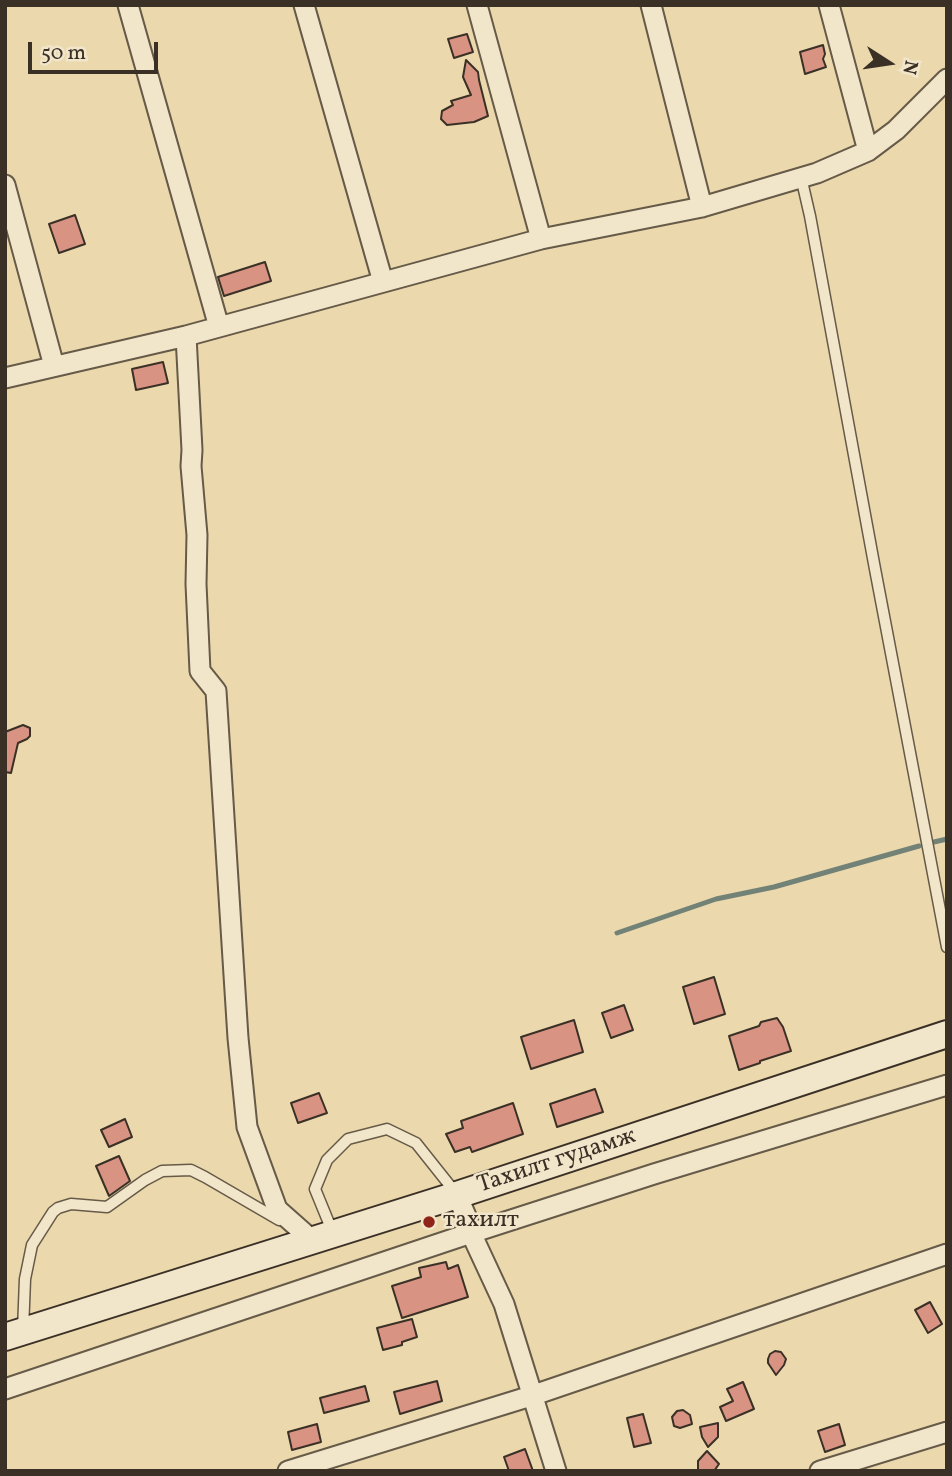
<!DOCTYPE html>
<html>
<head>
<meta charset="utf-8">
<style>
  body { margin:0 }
  #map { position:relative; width:952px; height:1476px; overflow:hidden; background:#ebd8ad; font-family:Vollkorn,serif }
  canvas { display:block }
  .frame { position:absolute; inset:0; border:7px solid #3a3026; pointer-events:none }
  .north { position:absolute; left:854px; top:28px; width:70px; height:70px; -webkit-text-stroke:5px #f2e6ca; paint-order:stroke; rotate:102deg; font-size:19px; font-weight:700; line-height:28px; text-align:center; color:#3a3026 }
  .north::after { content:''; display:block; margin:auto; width:24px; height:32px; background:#3a3026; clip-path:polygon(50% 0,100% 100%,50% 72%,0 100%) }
  .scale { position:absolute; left:28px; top:42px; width:130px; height:32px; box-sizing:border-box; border:4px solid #3a3026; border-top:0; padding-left:9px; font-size:21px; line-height:24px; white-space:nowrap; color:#3a3026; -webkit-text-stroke:5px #f2e6ca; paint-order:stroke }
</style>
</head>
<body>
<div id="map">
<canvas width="952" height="1476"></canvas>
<div class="frame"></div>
<div class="north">N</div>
<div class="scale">50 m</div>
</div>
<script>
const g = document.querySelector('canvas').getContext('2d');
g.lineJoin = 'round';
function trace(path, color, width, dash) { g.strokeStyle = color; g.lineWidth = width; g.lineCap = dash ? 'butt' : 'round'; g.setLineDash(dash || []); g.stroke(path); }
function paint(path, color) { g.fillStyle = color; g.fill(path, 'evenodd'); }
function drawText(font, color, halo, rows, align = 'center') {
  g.font = font + ' Vollkorn,serif'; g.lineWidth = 5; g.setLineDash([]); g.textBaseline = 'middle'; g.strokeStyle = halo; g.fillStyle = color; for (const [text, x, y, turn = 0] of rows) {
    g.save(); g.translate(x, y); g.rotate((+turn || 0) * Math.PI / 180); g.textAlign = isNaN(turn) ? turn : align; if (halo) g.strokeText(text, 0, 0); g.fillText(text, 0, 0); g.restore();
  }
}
const stream = new Path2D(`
  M934,842L947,839
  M617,933L716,899L774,887L919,846`);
const building = new Path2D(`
  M467,34L473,52L454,58L448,39Z
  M823,45L825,54L823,59L826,67L805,74L800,52Z
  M466,60L478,72L479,80L488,116L474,122L447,125L441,119L442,111L453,105L451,101L471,95L463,77Z
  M75,215L85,244L59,253L49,224Z
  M265,262L271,281L224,296L218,277Z
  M163,362L168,383L136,390L132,369Z
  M23,725L30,728V736L27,739L18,743L11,773L5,772V732Z
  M714,977L725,1014L694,1024L683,987Z
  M624,1005L633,1030L611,1038L602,1013Z
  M777,1018L783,1027L791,1051L760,1061V1063L739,1070L729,1036L759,1026L761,1022Z
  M574,1020L583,1052L531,1069L521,1037Z
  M595,1089L603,1112L557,1127L550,1104Z
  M319,1093L327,1113L298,1123L291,1103Z
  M513,1103L523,1134L472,1152L470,1147L455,1152L446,1134L463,1128L461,1121Z
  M125,1119L132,1137L109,1147L101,1130Z
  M119,1156L130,1181L109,1196L96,1166Z
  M446,1262L448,1269L458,1265L468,1297L402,1318L392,1286L421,1277L419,1268Z
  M930,1302L942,1324L928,1333L915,1310Z
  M412,1319L417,1337L402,1342V1345L383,1350L377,1328Z
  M775,1351L781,1352L786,1359L784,1365L776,1375L768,1363V1359L770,1354Z
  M437,1381L442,1401L400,1414L394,1392Z
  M743,1382L754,1409L726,1421L720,1407L733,1401L727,1389Z
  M365,1386L369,1401L324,1413L320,1398Z
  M683,1410L690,1415L692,1424L680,1428L674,1426L672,1417L677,1411Z
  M643,1414L651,1443L634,1447L627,1418Z
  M718,1423V1437L708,1447L702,1437L700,1427Z
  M317,1424L321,1442L292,1450L288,1432Z
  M839,1424L845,1445L825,1452L818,1431Z
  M525,1449L533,1471H509L504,1457Z
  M707,1451L719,1464L714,1471H698V1461Z`);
const lane = new Path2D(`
  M801,177L810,216L875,569L947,947
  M333,1233L315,1189L327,1160L348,1139L387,1129L416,1143L455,1192
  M23,1330L25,1279L32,1245L53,1212L58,1208L71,1204L107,1207L145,1180L162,1171L191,1170L205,1177L279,1220`);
const street = new Path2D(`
  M128,5L219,327
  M304,5L383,282
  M477,5L541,239
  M651,5L702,207
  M829,5L868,151
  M5,185L54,366
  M186,336L192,450L191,466L197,535L196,584L200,671L216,691L238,1038L247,1127L277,1209L312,1240
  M5,378L186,336L541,239L702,207L817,173L868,151L896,130L947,79
  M457,1195L466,1216L471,1233L504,1304L556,1471
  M5,1389L471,1233L654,1174L947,1085
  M288,1471L531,1396L947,1254
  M820,1471L947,1432`);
const secondary = new Path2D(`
  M5,1337L457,1195L947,1034`);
const markers = [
  [429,1222,7,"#8f2418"]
];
const streetNames = [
  ["Тахилт гудамж",557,1162,-18]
];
const poiNames = [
  ["тахилт",443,1222]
];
trace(stream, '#728277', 5);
paint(building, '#d89382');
trace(building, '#3a3026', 2);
trace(lane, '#665a48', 13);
trace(street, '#665a48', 23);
trace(secondary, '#3a3026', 30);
trace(lane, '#f2e6ca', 10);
trace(street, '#f2e6ca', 19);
trace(secondary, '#f2e6ca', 26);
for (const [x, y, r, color] of markers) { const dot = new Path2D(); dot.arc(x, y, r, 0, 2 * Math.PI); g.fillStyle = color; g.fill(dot); trace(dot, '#f2e6ca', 2.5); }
drawText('24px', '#3a3026', '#f2e6ca', streetNames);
drawText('24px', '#3a3026', '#f2e6ca', poiNames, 'left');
</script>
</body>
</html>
